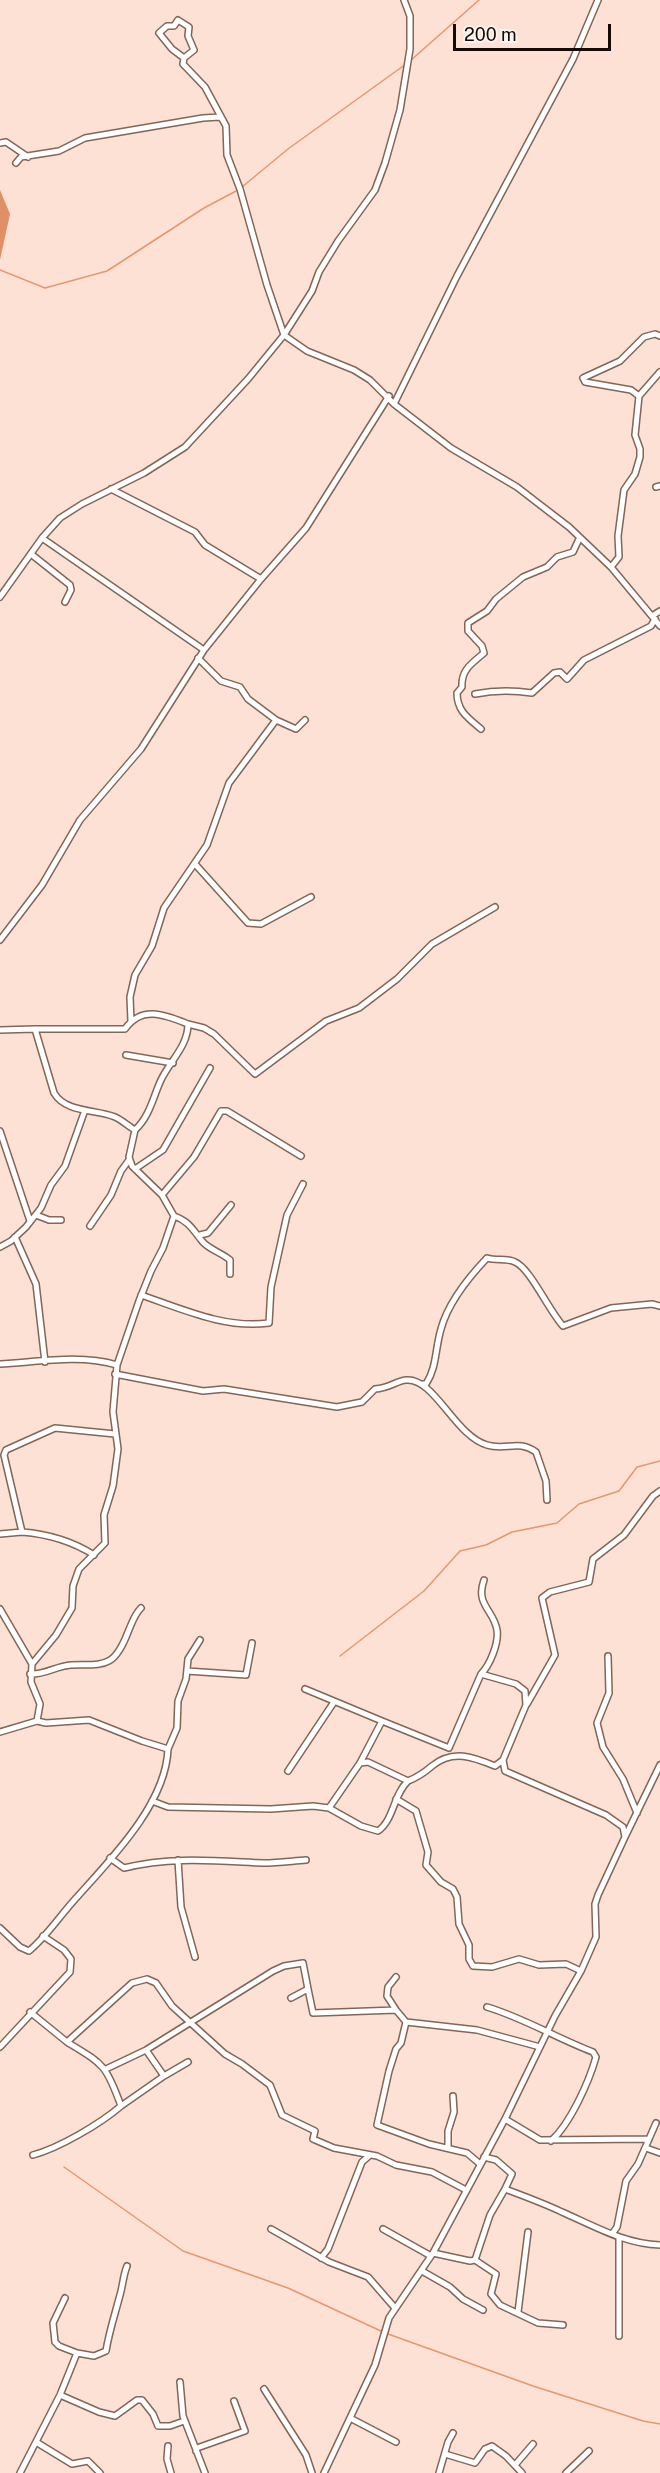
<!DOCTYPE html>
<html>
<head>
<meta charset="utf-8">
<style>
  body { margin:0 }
  #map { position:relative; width:660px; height:2473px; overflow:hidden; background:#fce1d4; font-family:"Public Sans",sans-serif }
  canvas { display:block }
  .scale { position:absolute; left:453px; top:24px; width:158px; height:27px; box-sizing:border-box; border:3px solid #150a05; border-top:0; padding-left:8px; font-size:18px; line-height:21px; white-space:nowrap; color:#150a05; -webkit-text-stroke:4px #faf3f0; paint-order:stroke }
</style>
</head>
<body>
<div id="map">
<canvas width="660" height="2473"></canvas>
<div class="scale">200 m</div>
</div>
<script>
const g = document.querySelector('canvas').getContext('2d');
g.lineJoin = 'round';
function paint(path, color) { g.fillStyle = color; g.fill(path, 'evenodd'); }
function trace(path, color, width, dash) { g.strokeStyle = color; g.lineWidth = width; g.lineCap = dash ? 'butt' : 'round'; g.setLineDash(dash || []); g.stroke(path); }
const forest = new Path2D(`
  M0,190L10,214L0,260Z`);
const stream = new Path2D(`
  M410,61L479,0
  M242,187L288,149L406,64
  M0,270L45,288L107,271L204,208L238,190
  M340,1656L424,1591L460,1551L486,1545L512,1532L557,1523L579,1504L619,1491L637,1467L660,1461
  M64,2167L183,2251L288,2288L383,2332
  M388,2334L533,2386L643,2421L660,2424`);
const minor = new Path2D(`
  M184,58L172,49L159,33L167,26H174L178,20L189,27L188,36L194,50L184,58L183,64L205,87L226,126L227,155L240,189L267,285L284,335L307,351L354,370L370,380L394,404L451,448L517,487L539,504L569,527L611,567L660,626
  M0,143L6,142L28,157
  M16,163L21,157L59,151L85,138L203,118L220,117L223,120
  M639,396L631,390L585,382L583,378L620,361L644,337L655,334L660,336
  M394,404L457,276L573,59L598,0
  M656,487L660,486
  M111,489L195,532L205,545L261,579
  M42,538L204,650
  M31,554L70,585L71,590L65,602
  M611,567L619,557L618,536L624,490L635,474L640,457V449L635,435L639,396L660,372
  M0,597L42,538L60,518L82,504L144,473L185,447L248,379L284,335L312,291L319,272L338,241L375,190L385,163L400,110L410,49V16L404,0
  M652,616L660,611
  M198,658L221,681L240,687L248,699L276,720L296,729L305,720
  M475,694C495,690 512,690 532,693L554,673L560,672L567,679L584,660L651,626L655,619
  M481,729C468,718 457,711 457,693L462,687C461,670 471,664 484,653L482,646L468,631V623L487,611L496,599L523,577L547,567L557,557L573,552L579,539
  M195,864L248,923L261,924L311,897
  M0,940L42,885L80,820L141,749L204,650L261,579L306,528L389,396
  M131,1021L130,997L135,975L152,946L164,908L207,845L229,783L276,720
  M188,1024L204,1028L214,1034L255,1074L326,1021L359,1008L397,979L432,944L495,907
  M35,1029H125C142,1005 165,1015 188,1024C188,1046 170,1061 161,1080C153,1097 150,1116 135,1130
  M0,1030L35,1029L54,1093C66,1113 95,1109 115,1117C122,1120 128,1126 135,1130L129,1157L132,1166L162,1195L174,1216L163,1248L151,1271L139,1301L117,1365L113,1412L118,1449L113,1486L104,1515L105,1543L79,1569L73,1586L72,1608L56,1635L32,1664L31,1682L40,1704L37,1721L0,1732
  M126,1055L173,1063
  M0,1131L30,1221
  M135,1169L163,1150L210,1068
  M162,1195L194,1157L221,1111H227L301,1156
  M36,1215L49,1220H61
  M174,1216C189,1221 193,1230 202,1241C208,1249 222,1253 230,1260V1274
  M90,1226L111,1195L121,1171L129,1160
  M200,1235L208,1233L231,1205
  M15,1237L36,1284L45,1362
  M0,1247L11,1241L26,1227L41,1208L51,1185L65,1166L85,1110
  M141,1295C182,1309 225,1329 269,1323L271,1287L287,1215L303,1184
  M0,1364C38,1362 80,1354 117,1365
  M115,1374L203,1391L224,1389L337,1407L362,1402L375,1389C390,1388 396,1381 406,1380C434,1377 455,1436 487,1445C506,1451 518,1439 536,1452L546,1481L547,1500
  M423,1384H426C437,1367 435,1349 441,1329C448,1303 468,1278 487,1258C496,1261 507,1258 515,1262C530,1268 549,1311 563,1326L611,1308L652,1304L660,1306
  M22,1532C47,1534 72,1541 94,1555
  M0,1534L22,1532L4,1455L6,1450L55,1428L115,1434
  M0,1609L32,1664
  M608,1656L609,1693L597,1723L603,1747L623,1779L637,1813
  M187,1671L246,1675L252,1643
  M30,1674C45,1675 56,1666 71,1665C104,1664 114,1669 128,1632C132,1623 134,1615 141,1608
  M481,1674C490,1665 499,1643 497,1630C494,1610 475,1605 484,1580
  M305,1689L382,1721
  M527,1704L555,1655L542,1598L550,1592L589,1582L593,1559L624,1535L653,1496L660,1491
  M37,1721L46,1723L89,1720L142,1741L168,1749L177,1728L178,1701L186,1679L188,1659L200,1640
  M288,1771L334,1702
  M396,1799L416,1811L428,1852L426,1865L441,1882L453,1889L457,1897L459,1924L469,1945V1959L473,1966L492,1967L519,1959L539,1965L566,1964L581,1971
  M152,1801L168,1807L271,1809L313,1806L329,1808L360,1763L382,1721L449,1748L481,1674L516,1684L525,1691L526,1705L503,1760
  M329,1808L361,1826L378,1831C394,1820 393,1795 408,1781
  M625,1837L660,1765
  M110,1858L124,1868C171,1856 217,1861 264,1863C278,1863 292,1861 306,1860
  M178,1860L181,1907L195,1957
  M0,1928L20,1947L29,1951C48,1935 61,1914 78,1896C113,1857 166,1803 168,1749
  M396,1977L388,1987L387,1996L396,2010
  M291,1998L308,1989L313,2013L396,2010L406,2022L477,2030L540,2047
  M487,2007C524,2018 556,2038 593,2052L596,2057C589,2082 570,2124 551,2141
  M30,2012L67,2042L132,1983L147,1979L156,1983L172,2006L225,2054L242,2064L270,2085L282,2115L315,2131L313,2139L334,2148L377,2156L396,2165L432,2172L466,2190
  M406,2022L401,2043L396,2049L389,2071L377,2125L429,2144L467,2153L480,2164
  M67,2042C103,2064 106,2064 121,2106L164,2076L188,2062
  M0,2047L70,1972L71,1959L64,1950L43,1936
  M146,2050L164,2076
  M106,2069L146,2050L273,1971L284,1966L303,1963L308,1989
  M505,2119L540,2140L649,2139
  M448,2147V2131L454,2112L453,2096
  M646,2148L660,2153
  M33,2155C59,2148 100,2124 121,2106
  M484,2157L496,2160L512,2174L505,2189C524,2196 543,2203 562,2212C594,2226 625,2244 660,2245
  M271,2229L329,2262L368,2277L395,2308
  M383,2229L431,2256
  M612,2234L617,2227L626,2181L638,2164L656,2123
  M619,2237V2336
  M433,2253L470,2261L475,2260L490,2215L505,2189
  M321,2258L328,2249L362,2162L370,2155
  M475,2260L496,2274L491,2294L500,2305L538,2323L563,2325
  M422,2271L450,2287L463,2299L483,2310
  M518,2312L528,2232
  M77,2353L94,2356L106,2351C109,2332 115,2314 120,2295C123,2285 123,2276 127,2266
  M180,2382L183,2416L205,2473
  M264,2389L306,2455L312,2473
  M60,2395L99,2412L115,2416L137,2400H142L153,2414L158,2426H170L184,2421
  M350,2418L396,2442
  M36,2442L72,2464L88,2461L100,2473
  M168,2446L167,2459L171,2473
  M196,2451L197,2448L245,2431L234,2401
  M445,2454L475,2463L485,2449L492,2446L506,2456L522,2473
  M515,2465L533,2444
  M20,2473L60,2395L77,2353L59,2346L55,2342L53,2323L65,2298
  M324,2473L375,2365L389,2318L433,2253L505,2119L555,2016L581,1971L596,1937L595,1904L598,1895L625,1837L623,1827L606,1815L505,1771L503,1760L495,1766C473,1757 453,1749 432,1766C424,1773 418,1777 408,1781L368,1762L360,1763
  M439,2473L448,2442L453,2433
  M566,2473L589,2451`);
paint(forest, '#df9067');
trace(stream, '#e7976e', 1.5);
trace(minor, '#826657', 8);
trace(minor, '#fff', 5);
</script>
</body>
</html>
